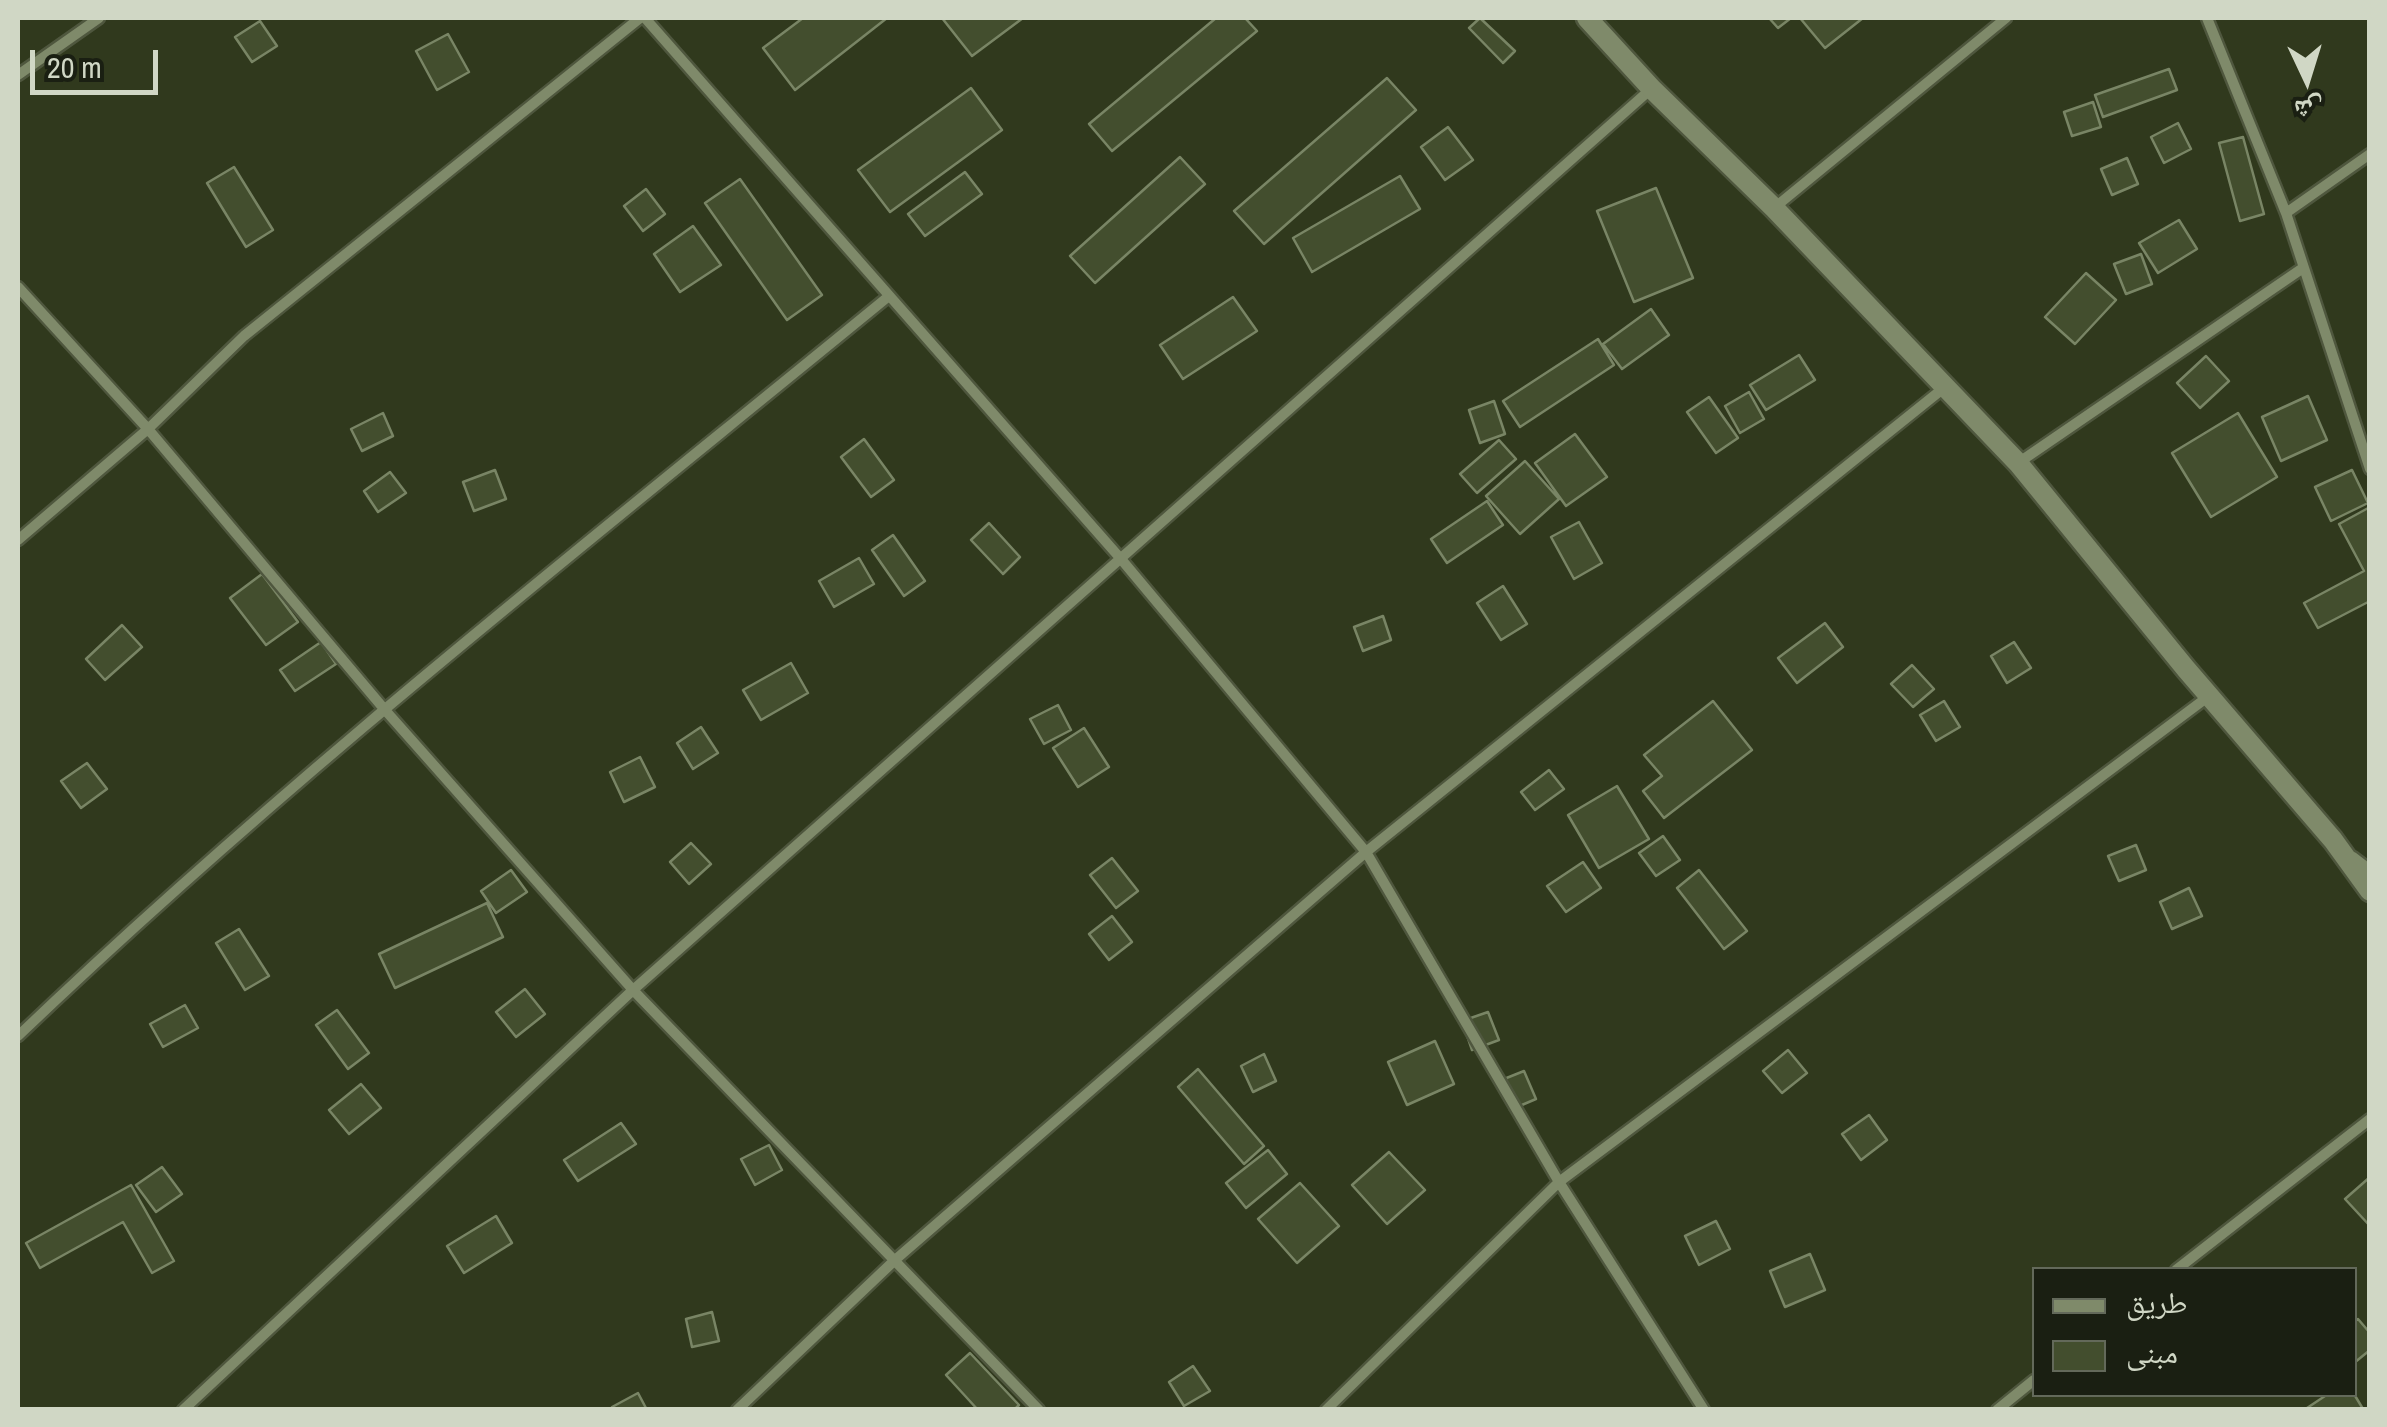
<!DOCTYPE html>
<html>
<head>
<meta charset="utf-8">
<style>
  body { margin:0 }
  #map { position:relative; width:2387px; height:1427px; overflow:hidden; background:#30391d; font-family:"Archivo Narrow","Noto Naskh Arabic",sans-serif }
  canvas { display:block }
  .frame { position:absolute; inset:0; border:20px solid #d0d7c5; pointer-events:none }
  .legend { position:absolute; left:2032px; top:1267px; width:325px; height:130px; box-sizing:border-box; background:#1a1f12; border:2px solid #63695a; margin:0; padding:12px 18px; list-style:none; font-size:30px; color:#d0d7c5 }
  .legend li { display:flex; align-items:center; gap:20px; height:50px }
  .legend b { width:50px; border:2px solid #63695a }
  .north { position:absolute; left:2257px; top:30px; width:100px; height:100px; -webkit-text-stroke:8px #1a1f12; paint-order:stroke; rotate:176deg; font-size:28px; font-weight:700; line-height:40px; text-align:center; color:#d0d7c5 }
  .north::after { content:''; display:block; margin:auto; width:35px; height:45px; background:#d0d7c5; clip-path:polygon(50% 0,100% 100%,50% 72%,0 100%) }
  .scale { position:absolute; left:30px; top:50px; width:128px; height:45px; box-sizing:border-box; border:5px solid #d0d7c5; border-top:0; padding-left:12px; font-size:30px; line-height:35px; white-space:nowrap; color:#d0d7c5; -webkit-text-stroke:8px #1a1f12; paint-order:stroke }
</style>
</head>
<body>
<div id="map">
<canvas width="2387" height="1427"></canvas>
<div class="frame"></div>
<ul class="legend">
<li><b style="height:12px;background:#7f8a6a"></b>طريق</li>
<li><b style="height:28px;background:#434e2e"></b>مبنى</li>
</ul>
<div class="north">ش</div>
<div class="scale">20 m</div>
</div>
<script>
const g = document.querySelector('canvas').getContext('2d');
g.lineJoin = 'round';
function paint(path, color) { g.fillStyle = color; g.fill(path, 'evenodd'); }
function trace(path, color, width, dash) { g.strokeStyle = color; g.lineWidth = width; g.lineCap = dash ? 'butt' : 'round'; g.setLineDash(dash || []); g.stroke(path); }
const building = new Path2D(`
  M803,18H887L795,90L763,48Z
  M942,18H1023L972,56Z
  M1216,18H1245L1257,31L1112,151L1089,124Z
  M1480,18L1515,51L1503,63L1469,28Z
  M1769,18H1791L1778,28Z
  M1800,18H1863L1825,48Z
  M260,21L277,46L252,62L235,37Z
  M448,34L469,72L437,90L416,51Z
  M2169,69L2177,90L2103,117L2095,95Z
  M1387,78L1416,110L1264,244L1234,211Z
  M971,88L1002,130L890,212L858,170Z
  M2093,102L2101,127L2072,136L2064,112Z
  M2178,123L2191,149L2164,163L2151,137Z
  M1448,127L1473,160L1445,180L1421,147Z
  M2243,137L2264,214L2240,221L2219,143Z
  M1180,157L1205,184L1095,283L1070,256Z
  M2127,158L2138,184L2112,195L2101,169Z
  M234,167L273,230L246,247L207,183Z
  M965,172L982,194L925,236L908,214Z
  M1400,176L1420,209L1312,272L1293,238Z
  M740,179L822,295L787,320L705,203Z
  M1656,188L1693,278L1634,302L1597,211Z
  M646,189L665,214L643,231L624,206Z
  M2179,220L2197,249L2158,273L2139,243Z
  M693,226L721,265L680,292L654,254Z
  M2141,254L2152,284L2126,294L2114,264Z
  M2086,273L2116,300L2075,344L2045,317Z
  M1233,297L1257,331L1183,379L1160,345Z
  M1651,309L1669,335L1622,369L1603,344Z
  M1598,339L1614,365L1520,427L1503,401Z
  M1799,355L1815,380L1766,410L1750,385Z
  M2206,356L2229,381L2200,408L2177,383Z
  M1749,392L1764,419L1740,433L1725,406Z
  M2308,396L2327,440L2281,461L2262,417Z
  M1709,397L1738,438L1716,453L1687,412Z
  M1494,401L1505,434L1480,443L1469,410Z
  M383,413L393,436L362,451L351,429Z
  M2238,413L2277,477L2211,517L2172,453Z
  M1575,434L1607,477L1566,506L1535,463Z
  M864,439L894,480L871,497L841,457Z
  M1499,440L1516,459L1477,493L1460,474Z
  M1525,461L1559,499L1520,534L1486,496Z
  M495,470L506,499L474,511L463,482Z
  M2352,470L2368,503L2331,521L2315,487Z
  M390,472L406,493L378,512L364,491Z
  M1487,501L1503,525L1447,563L1431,539Z
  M2370,507V601L2318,628L2304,603L2364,571L2339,524Z
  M1579,522L1602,563L1574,579L1551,537Z
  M989,523L1020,557L1003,574L971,540Z
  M893,535L925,581L904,596L872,550Z
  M859,558L874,584L834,607L819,581Z
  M262,574L298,622L266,645L230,598Z
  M1503,586L1527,624L1501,640L1477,603Z
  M1383,616L1391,640L1363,651L1354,627Z
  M1825,623L1843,647L1797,683L1778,658Z
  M122,625L142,647L105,680L86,659Z
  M321,642L336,664L295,691L280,670Z
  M2014,642L2031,668L2007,683L1991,656Z
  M791,663L808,693L761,720L743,690Z
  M1912,665L1934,689L1913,707L1891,684Z
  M1713,701L1752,750L1664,818L1643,791L1662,776L1644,755Z
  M1944,701L1960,727L1936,741L1920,715Z
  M1058,705L1071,730L1044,744L1030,719Z
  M701,727L718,753L693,769L677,743Z
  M1084,728L1109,767L1078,787L1053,748Z
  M640,757L655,787L624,802L610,772Z
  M87,763L107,789L81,808L61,781Z
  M1549,770L1564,789L1535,810L1521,792Z
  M1617,786L1649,839L1599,868L1568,815Z
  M1663,836L1680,860L1656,876L1639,853Z
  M691,843L711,864L689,884L670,862Z
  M2136,845L2146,870L2119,881L2108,856Z
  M1112,858L1138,891L1116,908L1090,875Z
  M1583,862L1601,888L1566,912L1547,886Z
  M511,870L527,892L496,913L481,891Z
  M1699,870L1747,931L1724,949L1677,888Z
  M2189,888L2202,916L2172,929L2160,902Z
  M487,903L503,937L395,988L379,954Z
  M1112,916L1132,942L1109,960L1089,934Z
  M239,929L269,976L245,990L216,943Z
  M525,989L545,1014L516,1037L496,1012Z
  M185,1005L198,1028L163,1047L150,1024Z
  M337,1010L369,1053L348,1069L316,1025Z
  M1488,1012L1499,1040L1472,1050L1462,1021Z
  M1435,1041L1454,1084L1407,1105L1388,1062Z
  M1788,1050L1807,1073L1782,1093L1763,1071Z
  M1264,1054L1276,1081L1253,1092L1241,1066Z
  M1198,1069L1264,1146L1244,1164L1178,1087Z
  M1524,1071L1536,1099L1510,1110L1499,1081Z
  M361,1084L381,1108L349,1134L329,1110Z
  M1869,1115L1887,1140L1861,1160L1842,1134Z
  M621,1123L636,1144L578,1181L564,1160Z
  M769,1145L782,1170L755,1185L741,1159Z
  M1268,1150L1287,1174L1246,1208L1226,1183Z
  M1389,1152L1425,1190L1387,1224L1352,1185Z
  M162,1167L182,1194L156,1212L136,1185Z
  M2370,1177V1226L2345,1199Z
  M1300,1183L1339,1226L1297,1263L1258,1219Z
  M131,1185L174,1261L152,1273L123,1222L40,1268L26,1243Z
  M496,1216L512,1243L464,1273L447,1246Z
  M1716,1221L1730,1249L1699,1265L1685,1236Z
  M1810,1254L1825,1290L1785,1307L1770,1271Z
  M712,1312L719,1341L692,1347L686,1319Z
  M2358,1319L2370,1333V1350L2354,1363V1322Z
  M970,1353L1019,1405L1014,1410H978L946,1375Z
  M1193,1366L1210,1391L1184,1406L1169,1382Z
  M638,1393L647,1410H613L612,1407Z
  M2328,1394H2354L2363,1409L2304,1410Z`);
const street = new Path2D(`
  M645,18L1121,559L1366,852L1559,1182L1704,1410
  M2207,18L2286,213L2370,469
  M18,75L99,18
  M1774,208L2006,18
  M2286,213L2370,154
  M18,287L148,429L385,710L633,990L1039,1410
  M2018,463L2303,268
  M18,540L148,429L244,336L640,18
  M2353,857L2370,870
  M18,1036C293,773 595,537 889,296
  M2176,1270L2370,1119
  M183,1410L633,990L1651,89
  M737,1410L895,1260L1366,852L1945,387
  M1326,1410L1559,1182L2209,696
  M1997,1410L2034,1380`);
const secondary = new Path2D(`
  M1587,18L1652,89L1774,208L2018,463L2186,669L2333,840L2370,891`);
paint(building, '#434e2e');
trace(building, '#798565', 2.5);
trace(street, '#4f573e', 15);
trace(secondary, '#4f573e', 25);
trace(street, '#7f8a6a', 10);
trace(secondary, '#7f8a6a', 20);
</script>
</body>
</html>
